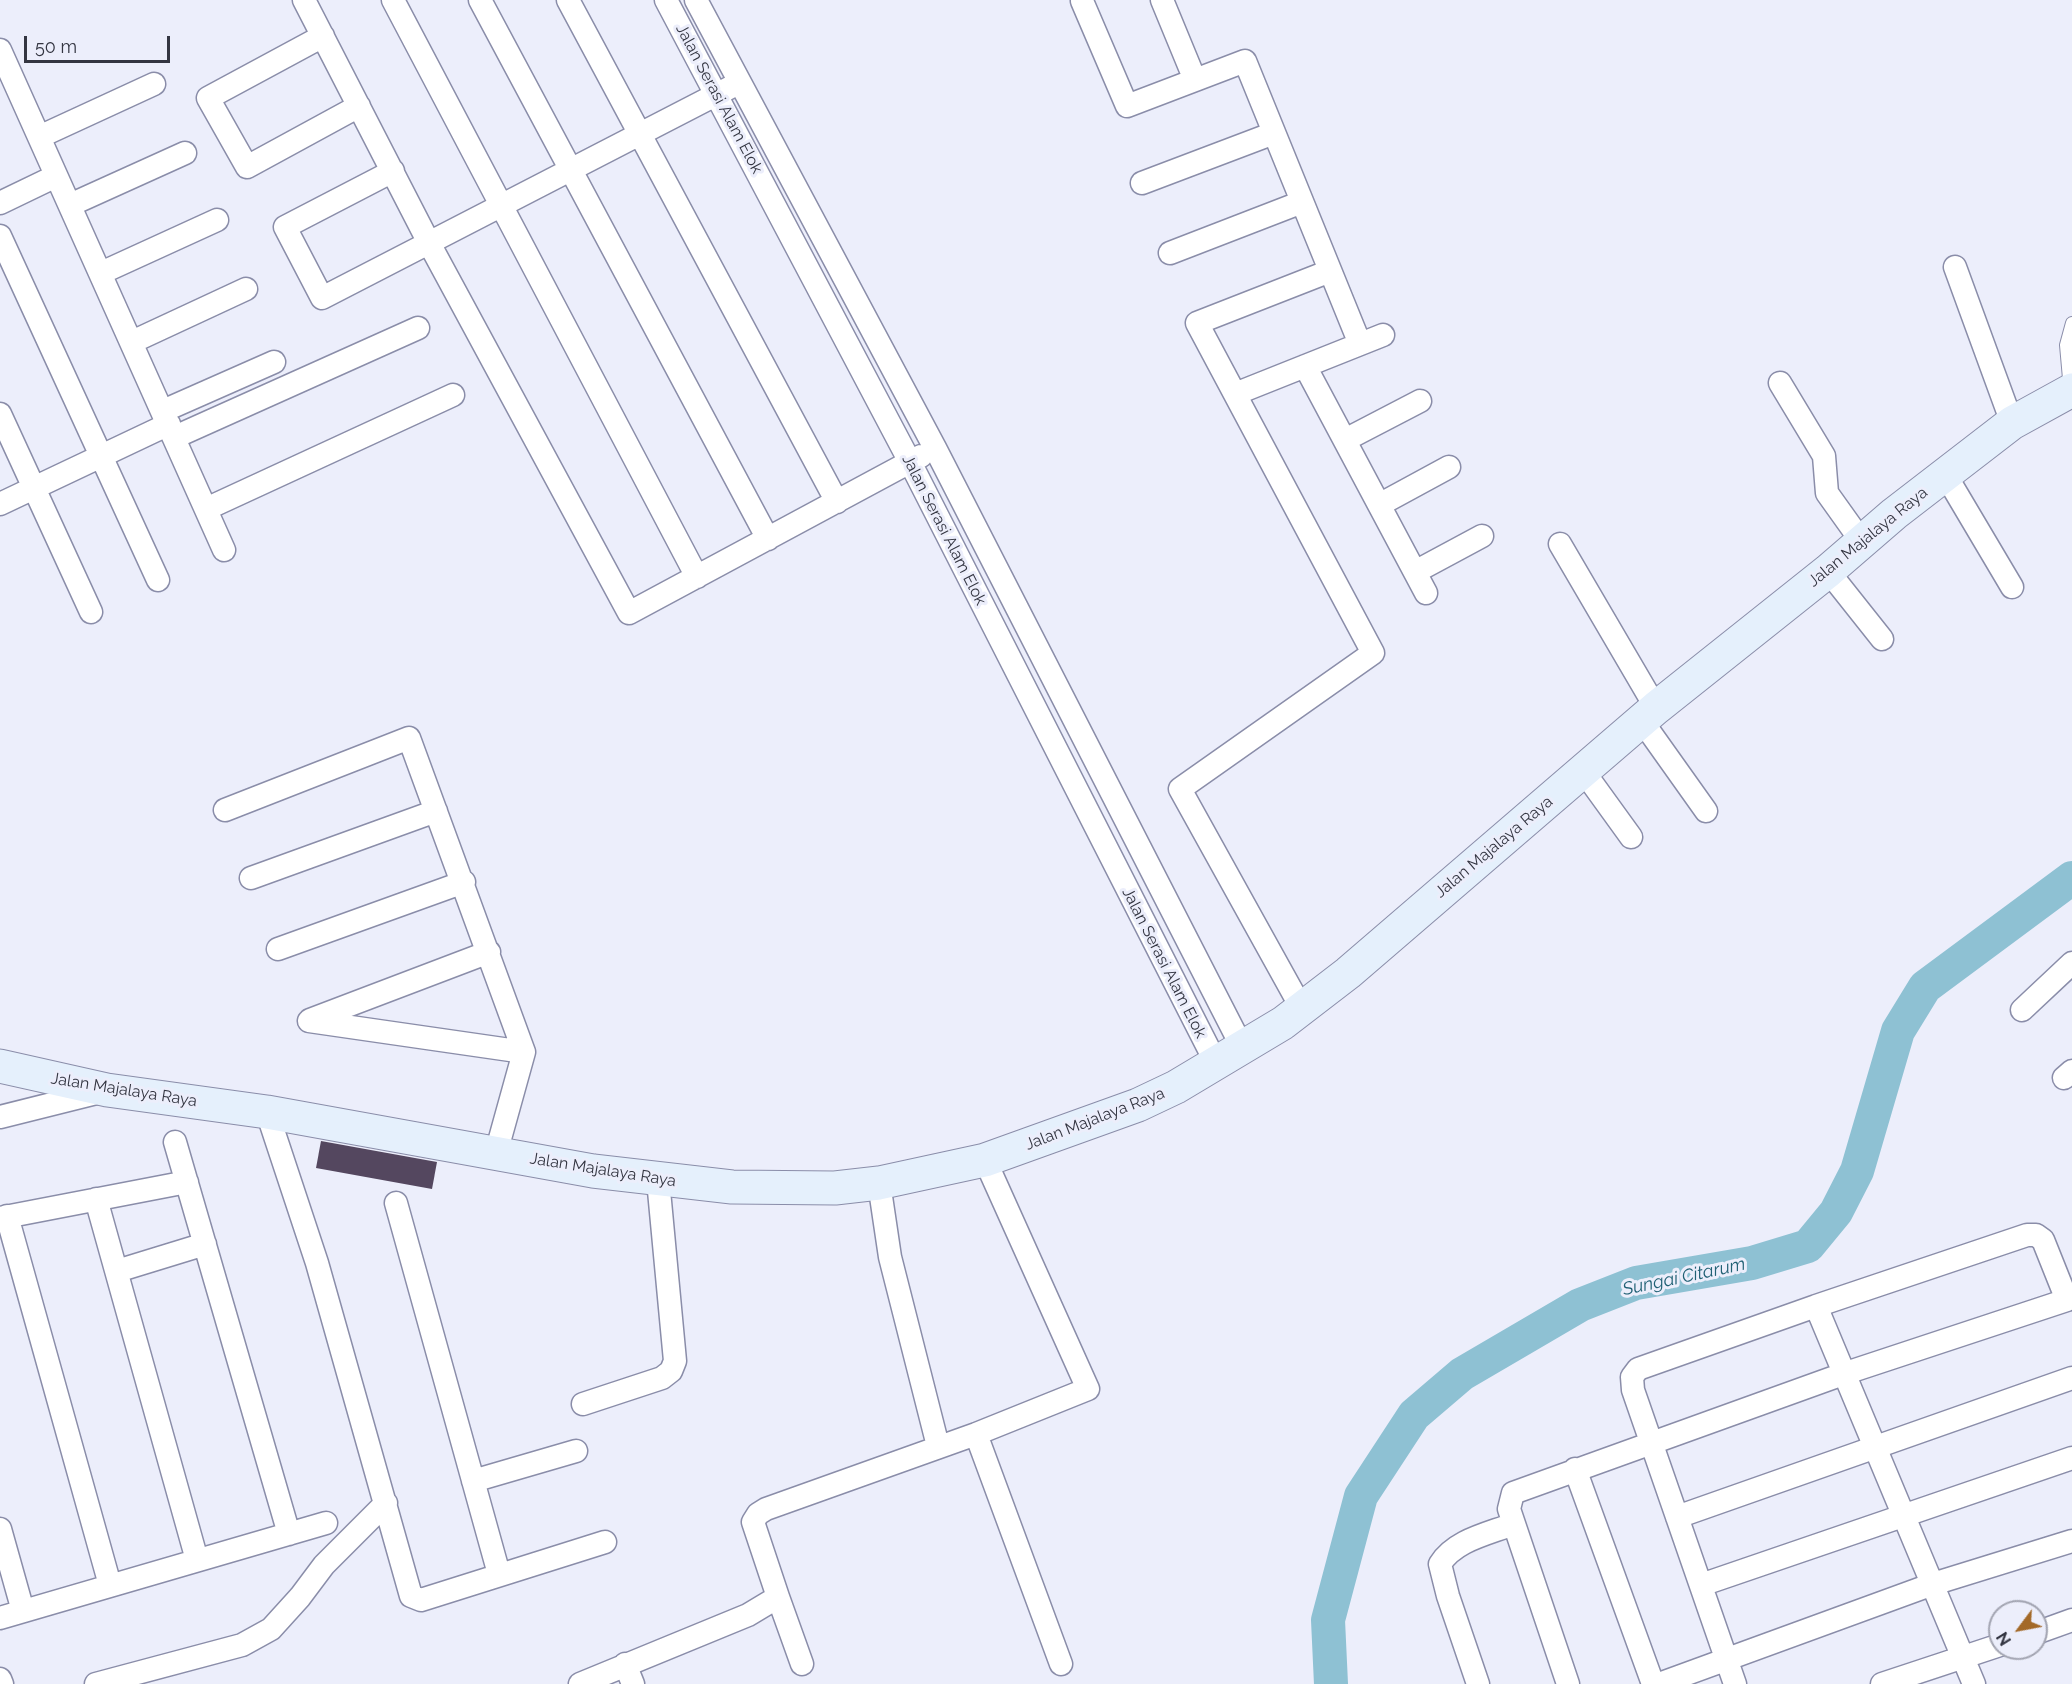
<!DOCTYPE html>
<html>
<head>
<meta charset="utf-8">
<style>
  body { margin:0 }
  #map { position:relative; width:2072px; height:1684px; overflow:hidden; background:#eceefb; font-family:Raleway,sans-serif }
  canvas { display:block }
  .north { position:absolute; left:1988px; top:1600px; width:60px; height:60px; box-sizing:border-box; background:#eceefb; border:2px solid #a2a4b1; border-radius:50%; rotate:238deg; font-size:16px; font-weight:700; line-height:24px; text-align:center; color:#333541 }
  .north::after { content:''; display:block; margin:auto; width:21px; height:27px; background:#a36928; clip-path:polygon(50% 0,100% 100%,50% 72%,0 100%) }
  .scale { position:absolute; left:24px; top:36px; width:146px; height:27px; box-sizing:border-box; border:3px solid #333541; border-top:0; padding-left:8px; font-size:18px; line-height:21px; white-space:nowrap; color:#333541; -webkit-text-stroke:4px #eceefb; paint-order:stroke }
</style>
</head>
<body>
<div id="map">
<canvas width="2072" height="1684"></canvas>
<div class="north">N</div>
<div class="scale">50 m</div>
</div>
<script>
const g = document.querySelector('canvas').getContext('2d');
g.lineJoin = 'round';
function trace(path, color, width, dash) { g.strokeStyle = color; g.lineWidth = width; g.lineCap = dash ? 'butt' : 'round'; g.setLineDash(dash || []); g.stroke(path); }
function paint(path, color) { g.fillStyle = color; g.fill(path, 'evenodd'); }
function drawText(font, color, halo, rows, align = 'center') {
  g.font = font + ' Raleway,sans-serif'; g.lineWidth = 6; g.setLineDash([]); g.textBaseline = 'middle'; g.strokeStyle = halo; g.fillStyle = color; for (const [text, x, y, turn = 0] of rows) {
    g.save(); g.translate(x, y); g.rotate((+turn || 0) * Math.PI / 180); g.textAlign = isNaN(turn) ? turn : align; if (halo) g.strokeText(text, 0, 0); g.fillText(text, 0, 0); g.restore();
  }
}
const river = new Path2D(`
  M1331,1684L1328,1620L1361,1496L1414,1415L1462,1374L1580,1305L1636,1283L1752,1263L1808,1246L1836,1212L1857,1171L1898,1031L1925,987L2072,878`);
const building = new Path2D(`
  M321,1141L437,1162L432,1189L316,1168Z`);
const lane = new Path2D(`
  M2070,390L2066,345L2072,323`);
const street = new Path2D(`
  M304,0L429,243L629,613L921,456
  M393,0L697,577
  M480,0L768,539
  M568,0L837,502
  M666,0L910,462L1216,1063
  M696,0L935,448L1242,1047
  M1162,0L1195,80
  M1082,1L1127,106L1245,61L1360,344
  M323,36L208,98L247,167L359,106
  M0,50L224,550
  M39,137L154,84
  M393,171L285,227L322,298L731,87
  M1142,183L1274,133
  M0,203L56,176
  M70,205L185,153
  M0,236L158,580
  M1170,253L1302,202
  M1955,267L2012,423
  M101,273L217,220
  M132,342L246,289
  M1305,366L1426,593
  M1780,383L1824,456L1827,493L1862,542
  M1235,394L1383,335
  M163,411L274,362
  M0,414L91,612
  M175,437L418,328
  M1345,440L1420,401
  M1945,474L2012,587
  M0,504L169,424
  M1379,505L1449,467
  M206,509L453,395
  M1560,544L1656,708
  M1828,571L1882,639
  M1415,572L1482,536
  M1642,721L1706,811
  M1584,772L1631,837
  M225,810L409,738L524,1052L496,1153
  M251,878L436,811
  M278,949L464,882
  M1302,1009L1180,789L1373,653L1197,323L1330,271
  M2022,1010L2072,963
  M310,1020L489,952
  M309,1021L524,1052
  M2064,1078L2072,1071
  M267,1112L317,1263L411,1596L421,1600L605,1542
  M0,1117L100,1092
  M175,1142L289,1534
  M879,1183L890,1257L938,1446
  M96,1199L197,1560
  M396,1203L499,1574
  M7,1216L110,1585
  M0,1218L187,1182
  M117,1271L205,1244
  M583,1404L662,1378L671,1371L675,1361L658,1180
  M976,1434L1061,1664
  M1575,1469L1653,1684
  M473,1481L576,1451
  M1677,1517L2072,1378
  M0,1529L23,1611
  M1701,1585L2072,1458
  M778,1597L802,1664
  M0,1618L326,1523
  M2036,1633L2072,1620
  M625,1664L633,1684
  M0,1679L2,1684
  M96,1684L242,1645L271,1629L300,1597L324,1565L386,1503
  M580,1684L748,1615L778,1597L753,1522L758,1514L766,1509L976,1434L1088,1389L985,1160
  M1478,1684L1448,1596L1440,1564C1455,1540 1488,1534 1513,1524
  M1568,1684L1509,1509L1513,1493L1846,1373L2067,1300L2043,1240L2036,1235H2027L1816,1306
  M1659,1684L1933,1584L2072,1541
  M1735,1684L1633,1390L1632,1377L1638,1369L1816,1306L1974,1684
  M1882,1684L2000,1645`);
const secondary = new Path2D(`
  M0,1066L107,1090L267,1112L593,1171L732,1187L835,1188L879,1183L985,1160L1138,1105L1176,1087L1283,1023L1348,973L1656,708L1828,571L1894,514L2012,423L2072,390`);
const streetNames = [
  ["Jalan Serasi Alam Elok",719,99,62],
  ["Jalan Serasi Alam Elok",944,530,63],
  ["Jalan Majalaya Raya",1868,537,-39],
  ["Jalan Majalaya Raya",1494,847,-40],
  ["Jalan Serasi Alam Elok",1164,963,63],
  ["Jalan Majalaya Raya",124,1090,9],
  ["Jalan Majalaya Raya",1095,1119,-21],
  ["Jalan Majalaya Raya",603,1170,9]
];
const waterNames = [
  ["Sungai Citarum",1684,1277,-12]
];
trace(river, '#8ec1d3', 34);
paint(building, '#54475f');
trace(lane, '#8a8da9', 14);
trace(street, '#8a8da9', 25);
trace(secondary, '#8a8da9', 35);
trace(lane, '#fff', 12);
trace(street, '#fff', 22);
trace(secondary, '#e5f0fc', 33);
drawText('16px', '#333541', '#eceefb', streetNames);
drawText('italic 18px', '#206074', '#eceefb', waterNames);
</script>
</body>
</html>
